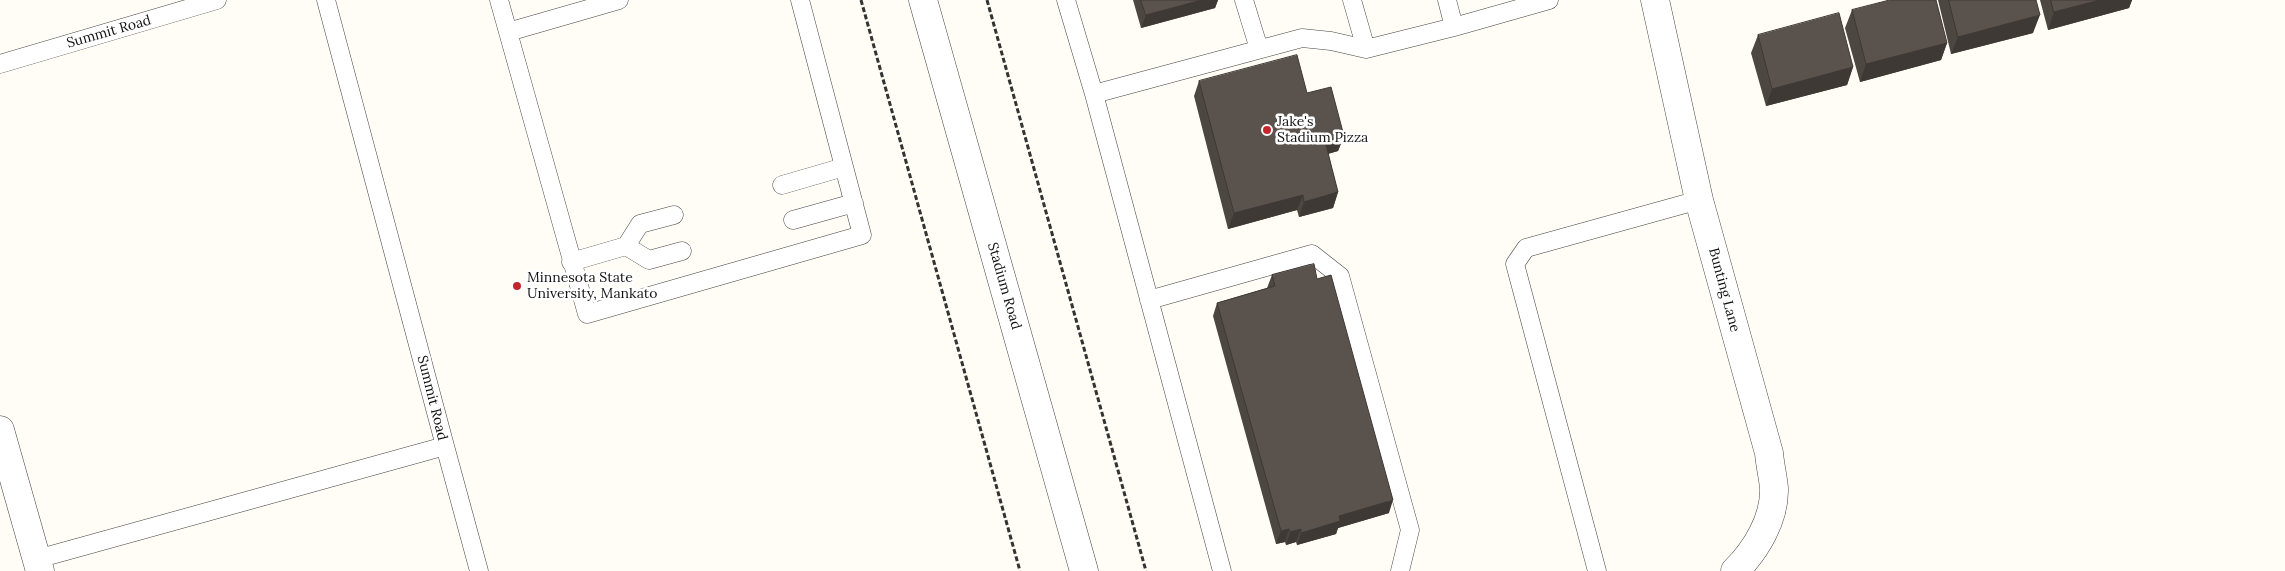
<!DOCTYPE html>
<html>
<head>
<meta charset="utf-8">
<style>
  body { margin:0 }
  canvas { display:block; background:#fffdf5 }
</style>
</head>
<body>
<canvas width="2285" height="571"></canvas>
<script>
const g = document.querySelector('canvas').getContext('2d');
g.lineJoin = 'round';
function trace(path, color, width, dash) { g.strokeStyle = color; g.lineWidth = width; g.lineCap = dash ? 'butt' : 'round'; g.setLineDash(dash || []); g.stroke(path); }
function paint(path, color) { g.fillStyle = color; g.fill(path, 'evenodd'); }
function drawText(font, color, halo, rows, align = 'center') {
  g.font = font + ' Lora,serif'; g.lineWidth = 5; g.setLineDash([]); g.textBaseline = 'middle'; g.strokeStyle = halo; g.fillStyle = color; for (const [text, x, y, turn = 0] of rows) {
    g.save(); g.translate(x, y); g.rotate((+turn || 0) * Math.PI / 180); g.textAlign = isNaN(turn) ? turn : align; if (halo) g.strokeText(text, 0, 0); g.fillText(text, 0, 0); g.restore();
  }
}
const path = new Path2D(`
  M861,0L1020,571
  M987,0L1146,571`);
const service = new Path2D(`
  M499,0L508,32L619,0
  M1066,0L1094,94L1302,38L1331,41L1366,49L1454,27L1447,0
  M1244,0L1259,49
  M1352,0L1366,49
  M1454,27L1549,0
  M508,32L587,314L862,235L800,0
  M0,64L217,0
  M1094,94L1222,571
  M782,185L844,167
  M793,220L854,203
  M626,246L649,260L682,251
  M571,262L626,246L640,224L674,215
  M1149,300L1312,254L1340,276L1410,530L1400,571
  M445,446L479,571
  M37,559L445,446L326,0
  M1597,571L1515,264L1526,248L1699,200`);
const minor = new Path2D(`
  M1655,0L1699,200L1769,453C1770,465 1773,477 1774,488C1775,519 1756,550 1735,571
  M0,430L40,571`);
const tertiary = new Path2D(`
  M923,0L1084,571`);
const wall = new Path2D(`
  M1133,0H1218L1215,8L1141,28Z
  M1938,0H2036L2033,33L1951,54Z
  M2040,0H2132L2129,8L2048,30Z
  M1852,10L1947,43L1941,60L1860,82L1845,28Z
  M1758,35L1853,67L1847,85L1766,106L1751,53Z
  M1199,81L1307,93L1344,136L1338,151L1328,154L1338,192L1333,208L1299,217L1297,210L1228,229L1194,96Z
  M1272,275L1317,279L1389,513L1338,528L1336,534L1297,545L1296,542L1286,545L1285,542L1276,544L1213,316L1217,303L1267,288Z`);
const shadedWall = new Path2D(`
  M1202,0H1218L1215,8L1141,28L1146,15Z
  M2100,0H2132L2129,8L2048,30L2054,12Z
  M2040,15L2033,33L1951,54L1958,37Z
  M1947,43L1941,60L1860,82L1866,64Z
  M1853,67L1847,85L1766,106L1772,89Z
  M1344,136L1338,151L1319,156L1325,141Z
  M1338,192L1333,208L1299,217L1304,202Z
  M1303,195L1297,210L1228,229L1234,213Z
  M1393,500L1389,513L1338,528L1336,534L1297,545L1301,533L1339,516Z
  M1289,529L1285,542L1276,544L1281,531Z
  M1301,529L1296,542L1286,545L1290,532Z`);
const building = new Path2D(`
  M1141,0H1202L1146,15Z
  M1890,0H1936L1947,43L1866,64L1852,10Z
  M1949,0H2036L2040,15L1958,37Z
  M2051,0H2100L2054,12Z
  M1839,13L1853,67L1772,89L1758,35Z
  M1297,55L1307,93L1331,87L1344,136L1325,141L1338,192L1304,202L1303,195L1234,213L1199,81Z
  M1314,264L1317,279L1331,275L1393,500L1339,516L1340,521L1301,533V529L1290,532L1289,529L1281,531L1217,303L1275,286L1272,275Z`);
const markers = [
  [1267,130,5,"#c4262e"],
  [517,286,5,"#c4262e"]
];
const streetNames = [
  ["Summit Road",109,32,-16],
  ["Stadium Road",1004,286,74],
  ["Bunting Lane",1724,290,75],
  ["Summit Road",432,398,76]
];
const poiNames = [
  ["Jake's",1277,122],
  ["Stadium Pizza",1277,138],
  ["Minnesota State",527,278],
  ["University, Mankato",527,294]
];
trace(service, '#444', 19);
trace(minor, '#444', 29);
trace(tertiary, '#444', 29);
trace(path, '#333', 3, [5, 2.5]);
trace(service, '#fff', 18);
trace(minor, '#fff', 28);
trace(tertiary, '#fff', 28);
paint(wall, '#4d4742');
paint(shadedWall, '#3f3936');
paint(building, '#5a524d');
trace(building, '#3f3936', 1);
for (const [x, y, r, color] of markers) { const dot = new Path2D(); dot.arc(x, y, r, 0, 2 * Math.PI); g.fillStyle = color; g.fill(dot); trace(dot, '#fff', 2); }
drawText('14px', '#111', '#fff', streetNames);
drawText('14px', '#111', '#fff', poiNames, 'left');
</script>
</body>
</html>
